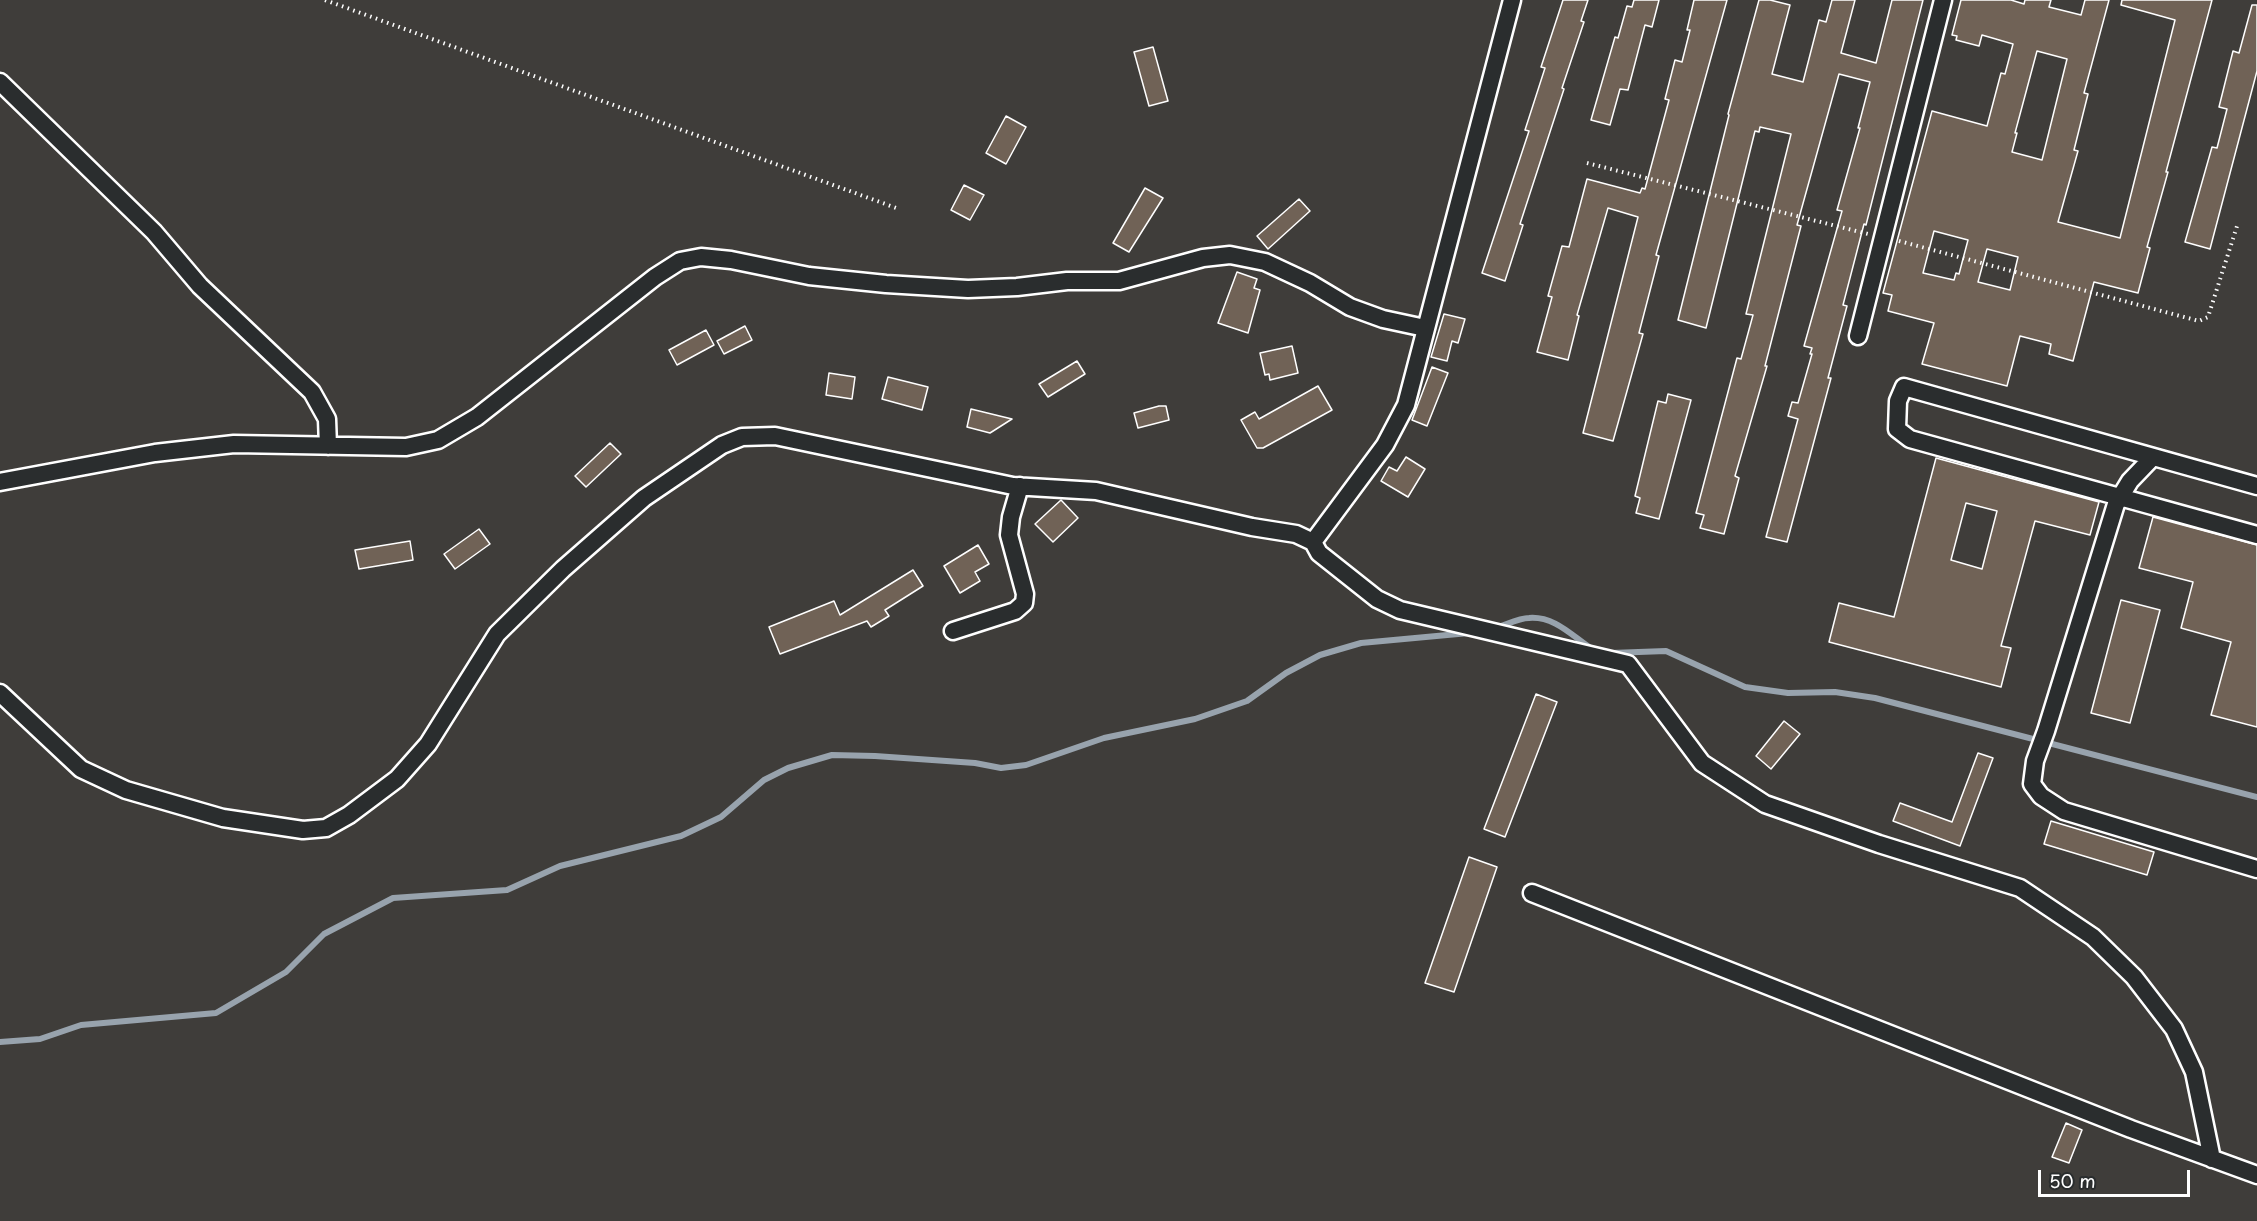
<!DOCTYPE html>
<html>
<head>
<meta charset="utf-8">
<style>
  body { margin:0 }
  #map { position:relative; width:2257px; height:1221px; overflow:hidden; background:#3f3d3a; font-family:"Playpen Sans",sans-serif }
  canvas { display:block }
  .scale { position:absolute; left:2038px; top:1170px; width:152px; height:27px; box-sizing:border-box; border:3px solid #fff; border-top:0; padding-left:8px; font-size:18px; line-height:21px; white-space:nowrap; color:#fff; -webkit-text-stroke:4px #2a2d2e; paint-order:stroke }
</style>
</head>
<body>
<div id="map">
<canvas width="2257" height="1221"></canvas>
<div class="scale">50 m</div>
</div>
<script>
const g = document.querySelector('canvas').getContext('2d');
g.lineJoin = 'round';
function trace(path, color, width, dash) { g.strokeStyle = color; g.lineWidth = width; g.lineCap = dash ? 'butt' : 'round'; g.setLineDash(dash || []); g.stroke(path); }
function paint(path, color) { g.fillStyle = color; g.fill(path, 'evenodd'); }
const stream = new Path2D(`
  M1496,628C1506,625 1519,618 1529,618C1555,616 1572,636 1592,649
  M1611,653L1666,651L1745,687L1788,693L1835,692L1875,698L2257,797
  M0,1042L40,1039L81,1025L216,1013L286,972L324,934L393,898L507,890L560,866L681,836L721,817L764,780L788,768L832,755L875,756L975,763L1001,768L1026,765L1104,738L1195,719L1247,701L1286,673L1320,655L1361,643L1469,633`);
const building = new Path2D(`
  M1563,0H1588L1581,21L1584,22L1562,88L1564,89L1520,224L1523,225L1505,281L1482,273L1529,131L1525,130L1545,68L1541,67Z
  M1634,0H1659L1652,27L1645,25L1628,90L1620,89L1610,125L1591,120L1615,37L1618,38L1627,6L1632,7Z
  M1694,0H1727L1656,255L1659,256L1639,333L1643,334L1613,441L1583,433L1638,217L1608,208L1577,315L1579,316L1568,360L1537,352L1552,297L1548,296L1562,246L1569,247L1587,179L1640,193L1642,188L1645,189L1669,100L1665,99L1675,60L1682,62L1690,30H1687Z
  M1759,0H1770L1790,5L1772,74L1803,82L1819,20L1826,22L1832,0H1855L1841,53L1876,63L1892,0H1923L1866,225L1864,224L1843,305L1847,306L1828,378H1831L1787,542L1766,537L1798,419L1788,416L1792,402L1798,403L1812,354H1810L1812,348L1804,346L1842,211L1837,210L1860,128H1858L1870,82L1839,74L1797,225L1801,226L1765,366H1767L1735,476L1739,478L1724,534L1700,528L1704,515L1696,513L1737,358L1741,359L1753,315L1746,314L1791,134L1760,127L1759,132L1755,131L1706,328L1678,320L1729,115L1728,114Z
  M1961,0H2011L2024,4L2025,0H2051L2049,7L2081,15L2085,0H2109L2084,93L2088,94L2074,150L2078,151L2058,222L2120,238L2175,20L2121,5L2122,0H2212L2166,172H2168L2147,247L2150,248L2138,293L2094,282L2073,361L2049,354L2051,344L2020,336L2007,386L1922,364L1934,323L1888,311L1892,295L1883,293L1932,111L1987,126L2001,73L2005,74L2013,44L1982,35L1979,46L1956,40L1957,36L1952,35ZM2037,51L2067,59L2042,160L2012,152L2017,133H2015ZM1934,231L1968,240L1959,274L1956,273L1954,280L1923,273ZM1987,249L2018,257L2010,290L1978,282Z
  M2252,5H2257V71L2210,249L2185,242L2212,147L2217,148L2227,109L2219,107L2233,51L2239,53Z
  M1153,47L1168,101L1149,106L1134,52Z
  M1006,116L1026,127L1006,164L986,153Z
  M964,185L984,195L970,220L951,210Z
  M1145,188L1163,198L1129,252L1113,243Z
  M1299,199L1310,211L1268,249L1257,236Z
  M1237,272L1257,279L1254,288L1260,290L1248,333L1218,323Z
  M1444,314L1465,319L1458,343L1452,341L1447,361L1431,357Z
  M745,326L752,340L724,354L717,341Z
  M706,330L714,345L677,365L669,350Z
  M1292,346L1298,373L1270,380L1269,374L1265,375L1260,353Z
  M1077,361L1085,374L1048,397L1039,384Z
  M1432,367L1448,373L1427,426L1412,420Z
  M829,373L855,377L852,399L826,395Z
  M888,377L928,387L922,410L882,399Z
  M1318,386L1332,410L1263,448H1257L1241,420L1255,412L1259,419Z
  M1668,394L1691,400L1659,519L1636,513L1640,498L1635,496L1658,401L1666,403Z
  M1159,406H1166L1169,420L1138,428L1134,413Z
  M971,409L1012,419L990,433L967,427Z
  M610,443L621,454L586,487L575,476Z
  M1406,457L1425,469L1408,497L1381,481L1389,467L1397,471Z
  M1936,458L2099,502L2090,535L2035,521L2001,646L2011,648L2001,687L1829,642L1839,603L1894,617ZM1966,503L1997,511L1982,569L1951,560Z
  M1061,500L1078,518L1053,542L1035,524Z
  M2153,517L2257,545V727L2211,715L2231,642L2181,628L2193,582L2139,568Z
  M479,529L490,544L455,569L444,554Z
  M410,541L413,560L359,569L355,550Z
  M978,545L989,564L975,572L980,581L960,593L944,566Z
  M913,570L923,586L885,610L889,616L871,627L867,621L780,654L769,627L834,601L840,615Z
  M2121,600L2160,610L2130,723L2091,713Z
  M1536,694L1557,702L1505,837L1484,829Z
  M1784,721L1800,734L1771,769L1756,756Z
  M1978,753L1993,758L1960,846L1893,821L1900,803L1952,822Z
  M2051,821L2154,852L2147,875L2044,844Z
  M1469,857L1497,867L1454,992L1425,983Z
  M2066,1123L2082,1130L2069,1163L2052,1157Z`);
const path = new Path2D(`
  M325,0L899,209
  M1587,163L1868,234
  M1899,241L2199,321L2208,317L2238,223`);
const street = new Path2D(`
  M1512,0L1406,405L1385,445L1313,542L1319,553L1377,599L1400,610L1628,664L1702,763L1765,804L1879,844L2020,888L2093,937L2134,977L2174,1029L2194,1072L2212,1159
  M0,82L154,232L200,286L312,392L327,419L328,446
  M1858,336L1943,0
  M2153,457L2130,481L2116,504L2046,731L2035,761L2032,784L2041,796L2064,811L2257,869
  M0,482L155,453L234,444L406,447L438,440L477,417L655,277L680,261L701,257L731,260L809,276L886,284L968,289L1017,287L1067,281H1119L1203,258L1230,255L1265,262L1310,283L1350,307L1383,319L1425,328
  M2257,486L1904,387L1898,401L1897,429L1910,439L2257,535
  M953,631L1015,611L1024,603L1025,594L1009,535L1011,517L1020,486
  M0,693L81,769L126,790L223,818L303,830L326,828L349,815L397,779L428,744L497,634L563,569L644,498L722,445L742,437L775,436L1013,486L1096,491L1252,527L1296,534L1313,542
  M1532,893L2131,1129L2257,1175`);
trace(stream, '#98a3ad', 6);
paint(building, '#706256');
trace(building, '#fff', 1.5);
trace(street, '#fff', 21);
trace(path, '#fff', 4, [1.5, 4.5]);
trace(street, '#2a2d2e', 16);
</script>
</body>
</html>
